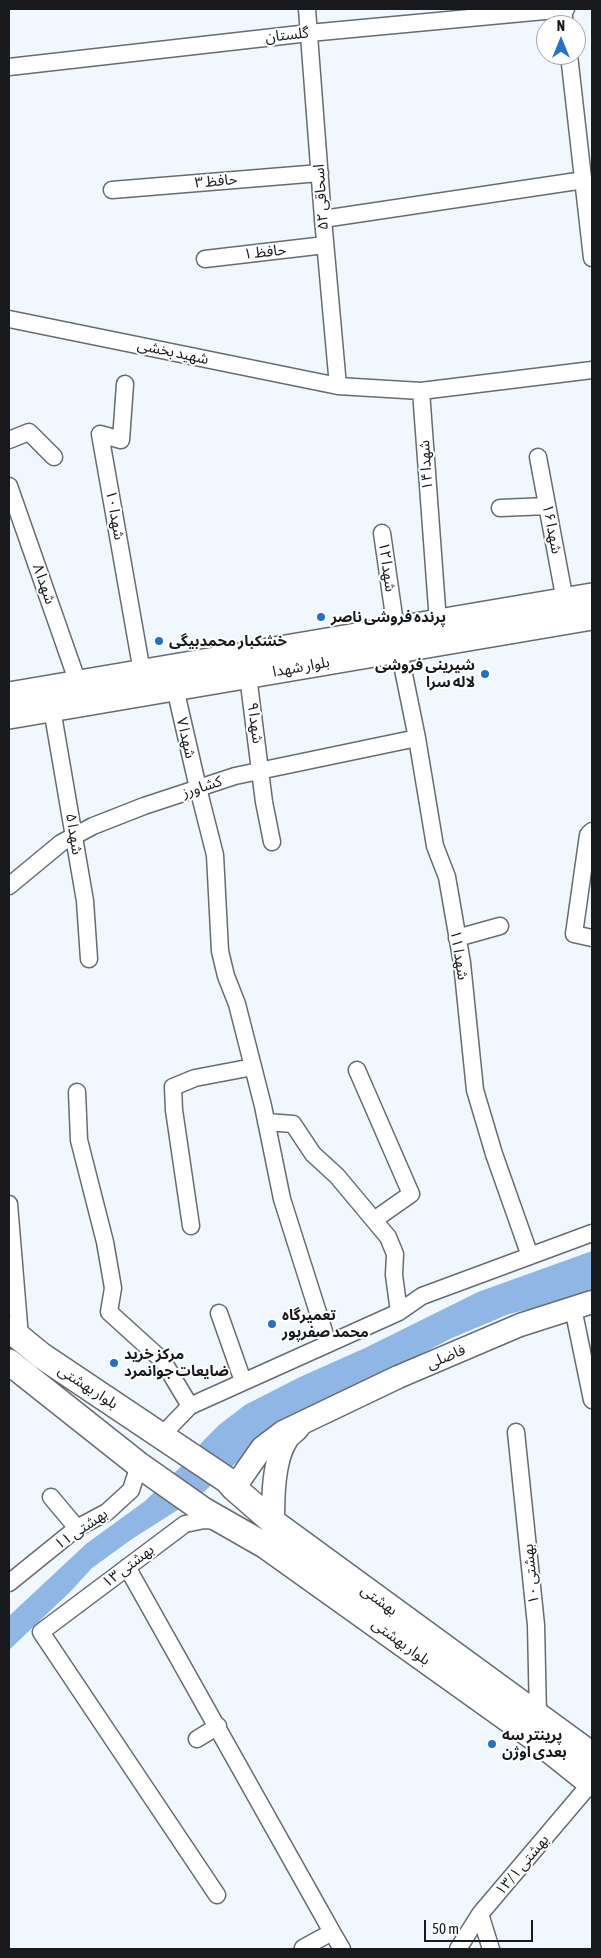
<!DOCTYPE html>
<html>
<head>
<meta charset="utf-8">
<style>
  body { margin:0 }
  #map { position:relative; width:601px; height:1958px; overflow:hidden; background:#f1f7fe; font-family:"Asap Condensed",sans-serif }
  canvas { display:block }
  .frame { position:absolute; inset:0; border:10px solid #17191c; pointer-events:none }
  .north { position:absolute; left:536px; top:15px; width:50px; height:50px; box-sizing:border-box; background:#fff; border:1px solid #a2a3a4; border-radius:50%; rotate:0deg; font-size:14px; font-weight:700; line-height:20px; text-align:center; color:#17191c }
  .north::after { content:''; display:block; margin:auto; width:18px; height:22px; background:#2671c1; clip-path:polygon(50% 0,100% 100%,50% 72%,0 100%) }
  .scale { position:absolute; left:424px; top:1920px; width:109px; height:22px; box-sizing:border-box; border:2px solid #17191c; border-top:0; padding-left:6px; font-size:15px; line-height:18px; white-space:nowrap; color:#17191c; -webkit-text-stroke:4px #fff; paint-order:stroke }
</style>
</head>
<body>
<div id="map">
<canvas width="601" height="1958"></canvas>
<div class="frame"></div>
<div class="north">N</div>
<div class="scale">50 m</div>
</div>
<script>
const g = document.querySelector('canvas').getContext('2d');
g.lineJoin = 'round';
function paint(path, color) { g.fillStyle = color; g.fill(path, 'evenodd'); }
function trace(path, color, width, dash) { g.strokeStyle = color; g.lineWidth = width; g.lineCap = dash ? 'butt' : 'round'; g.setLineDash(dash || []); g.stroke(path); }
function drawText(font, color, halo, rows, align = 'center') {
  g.font = font + ' "Asap Condensed","Noto Sans Arabic",sans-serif'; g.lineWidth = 4; g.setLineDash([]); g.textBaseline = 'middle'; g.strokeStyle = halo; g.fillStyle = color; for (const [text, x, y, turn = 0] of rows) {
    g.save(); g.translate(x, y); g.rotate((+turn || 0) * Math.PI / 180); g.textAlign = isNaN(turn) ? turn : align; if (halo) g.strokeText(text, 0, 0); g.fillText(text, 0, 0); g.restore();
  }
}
const water = new Path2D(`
  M592,1251V1290L563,1301L509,1314L452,1338L421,1354L397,1372L255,1442L237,1462L198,1497L132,1539L92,1568L70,1592L9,1650V1616L86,1544L145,1501L191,1457L202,1442L219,1425L245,1405L300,1377L365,1348L478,1292Z`);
const street = new Path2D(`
  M307,9L323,219L338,386
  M563,9L565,25
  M569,55L592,258
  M9,67L309,33L566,9
  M112,190L320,173
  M323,219L584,180
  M205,259L325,245
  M9,319L338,386L421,391L438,622
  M125,384L121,440L100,434L142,672
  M421,391L592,370
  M9,440L29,432L54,457
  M538,457L565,601
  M9,486L78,683
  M500,508L547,506
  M382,533L396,630
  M399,650L417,738L435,846L447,877L462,963L475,1090L494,1154L530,1256
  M248,676L264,802L272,842
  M175,688L198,788L215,855L220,951L226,976L237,1004L263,1106L282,1199L328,1344
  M52,709L85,901L89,959
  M592,831L588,835L574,934L592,938
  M9,886L61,843L93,826L144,806L235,776L417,738
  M457,938L500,926
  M357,1070L411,1194L374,1220
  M77,1092L79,1140L105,1242L113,1288L109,1312L163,1361L190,1406
  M266,1122L293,1124L313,1154L337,1176L388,1237L395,1254L394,1275L399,1312
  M9,1204L20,1337
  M191,1226L174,1110L173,1087L195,1078L253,1067
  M573,1308L592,1400
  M219,1313L243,1381
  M516,1432L536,1625L538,1716
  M161,1436L190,1406L399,1312L422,1296L592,1233
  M51,1497L77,1528
  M127,1567L332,1932L303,1948
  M9,1583L77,1528L107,1512L131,1490L139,1465
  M197,1739L218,1726
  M217,1895L41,1632L185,1524L204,1520L218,1521
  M480,1914L491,1949
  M332,1932L342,1949
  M458,1949L480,1914L591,1783`);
const secondary = new Path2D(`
  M234,1488L262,1448L283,1432L398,1377L520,1325L592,1302
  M273,1522C273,1498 273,1460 287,1439C289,1435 295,1432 298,1428`);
const primary = new Path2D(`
  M9,695L592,596
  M9,716L592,617
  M9,1329L42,1356L227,1480L234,1488L273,1522L592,1755
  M9,1362L139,1465L203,1510L266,1546L532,1736L592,1784`);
const markers = [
  [321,617,5,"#2671c1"],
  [159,641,5,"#2671c1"],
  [485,674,5,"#2671c1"],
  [272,1324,5,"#2671c1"],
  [114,1363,5,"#2671c1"],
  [492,1744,5,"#2671c1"]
];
const streetNames = [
  ["گلستان",287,35,-6],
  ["حافظ ۳",216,181,-5],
  ["اسحاقی ۵۲",321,197,-94],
  ["حافظ ۱",265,252,-6],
  ["شهید بخشی",173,352,12],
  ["شهدا ۱۴",426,465,-94],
  ["شهدا ۱۰",115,515,80],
  ["شهدا ۱۶",552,529,79],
  ["شهدا ۱۲",387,567,82],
  ["شهدا ۸",44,584,71],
  ["بلوار شهدا",301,667,-10],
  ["شهدا ۹",255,723,82],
  ["شهدا ۷",186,738,77],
  ["کشاورز",202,787,-18],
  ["شهدا ۵",74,834,81],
  ["شهدا ۱۱",459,955,81],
  ["فاضلی",446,1357,-23],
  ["بلوار بهشتی",88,1387,33],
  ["بهشتی ۱۱",81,1529,-34],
  ["بهشتی ۱۳",128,1566,-37],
  ["بهشتی ۱۰",531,1574,-96],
  ["بهشتی",379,1600,36],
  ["بلوار بهشتی",401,1642,36],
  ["بهشتی ۱۳/۱",522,1865,-50]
];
const poiNames = [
  ["پرنده فروشی ناصر",331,617],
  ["خشکبار محمدبیگی",169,641],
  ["شیرینی فروشی",475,665,"right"],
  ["لاله سرا",475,682,"right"],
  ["تعمیرگاه",282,1315],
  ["محمد صفرپور",282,1332],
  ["مرکز خرید",124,1354],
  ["ضایعات جوانمرد",124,1371],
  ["پرینتر سه",502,1735],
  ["بعدی اوژن",502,1752]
];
paint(water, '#8fb6e4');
trace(street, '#656c73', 19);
trace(secondary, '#656c73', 25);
trace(primary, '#656c73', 28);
trace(street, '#fff', 16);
trace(secondary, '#fff', 22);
trace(primary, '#fff', 25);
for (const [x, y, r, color] of markers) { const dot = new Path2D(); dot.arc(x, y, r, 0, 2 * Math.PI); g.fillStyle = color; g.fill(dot); trace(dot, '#fff', 2); }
drawText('15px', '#17191c', '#fff', streetNames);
drawText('bold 15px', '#17191c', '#fff', poiNames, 'left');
</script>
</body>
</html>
